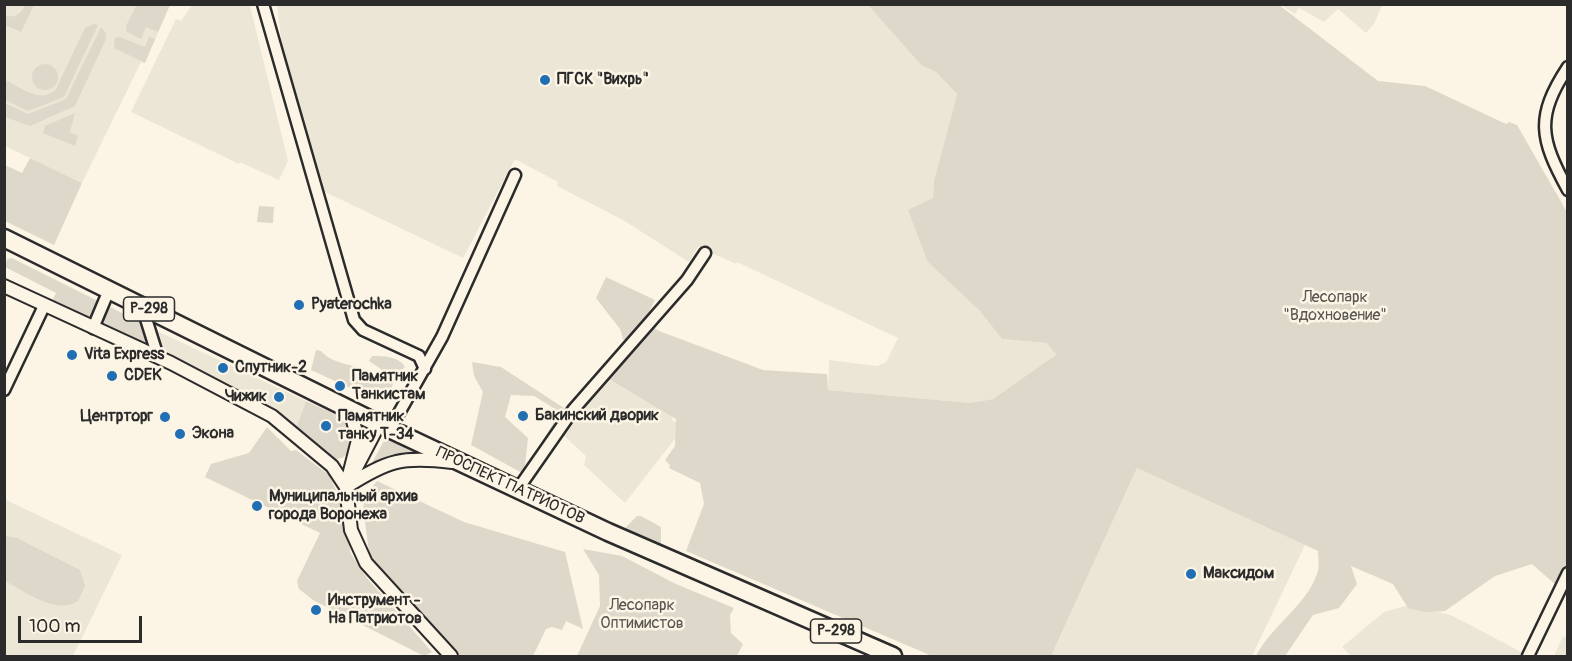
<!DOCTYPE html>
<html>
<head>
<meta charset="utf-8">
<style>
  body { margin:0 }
  #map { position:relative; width:1572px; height:661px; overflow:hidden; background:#fcf5e5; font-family:Pangolin,sans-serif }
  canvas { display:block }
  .frame { position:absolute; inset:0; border:6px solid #2b2b2b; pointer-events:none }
  .scale { position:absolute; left:18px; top:616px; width:124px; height:27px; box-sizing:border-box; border:3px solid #2b2b2b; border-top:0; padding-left:8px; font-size:18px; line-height:21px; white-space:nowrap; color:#2b2b2b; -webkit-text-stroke:4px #fcf5e5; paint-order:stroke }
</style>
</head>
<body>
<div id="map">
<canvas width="1572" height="661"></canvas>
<div class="frame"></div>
<div class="scale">100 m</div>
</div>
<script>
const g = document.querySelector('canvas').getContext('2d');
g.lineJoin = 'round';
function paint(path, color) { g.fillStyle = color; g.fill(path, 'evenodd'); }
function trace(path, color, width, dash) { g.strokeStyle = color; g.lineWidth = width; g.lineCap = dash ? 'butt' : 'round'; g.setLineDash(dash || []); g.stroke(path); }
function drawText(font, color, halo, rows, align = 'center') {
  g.font = font + ' Pangolin,sans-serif'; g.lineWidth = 5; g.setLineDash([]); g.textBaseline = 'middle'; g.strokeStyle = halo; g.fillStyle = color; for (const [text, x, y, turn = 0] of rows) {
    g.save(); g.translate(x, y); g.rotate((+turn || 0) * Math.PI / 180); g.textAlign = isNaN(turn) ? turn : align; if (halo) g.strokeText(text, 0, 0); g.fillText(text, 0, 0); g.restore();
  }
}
const built = new Path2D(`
  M5,5H170L145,63L141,62L82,183L5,146Z
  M192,5L250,6L288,161L279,180L240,162L239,164L131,112L176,19L181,21Z
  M277,5H868L921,65L936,72L957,94L934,181L933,198L978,309L1002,339L1048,343L1056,356L993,399L970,403L828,390L829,360L877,366L886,362L898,338L737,262L736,264L698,247L689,262L623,220L557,186L558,182L515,159L463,258L325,192L282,46Z
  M1281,5H1382L1374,24L1366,33L1338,9L1324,22L1299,8L1295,14Z
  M155,330L306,401L296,429L163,358Z
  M611,373L673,413L672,420L684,427L625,503L584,465L586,456L563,435Z
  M1137,468L1305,545L1252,656H1051Z
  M4,499L122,555L73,656H5Z
  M1412,604L1453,616L1523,653L1521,656H1351L1342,647L1384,612Z
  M1563,636L1567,638V656H1554Z`);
const green = new Path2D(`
  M137,4L170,5L158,32L146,27L141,39L127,32L126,26Z
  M25,5H34L21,32L5,25V15C15,19 21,14 25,5Z
  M868,5H1279L1378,81L1425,86L1506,124L1509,122L1517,125L1567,212V566L1557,586L1532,564L1495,576L1445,611L1425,612L1408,608L1393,584L1351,566L1357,584L1339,608L1313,615L1285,656H1256C1271,626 1306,606 1317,574C1320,568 1318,558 1318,551L1137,468L1051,656H932L686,551L704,504L700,483L669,468L670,465L665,460L675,446L676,419L609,379L628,354L620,329L596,298L606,277L655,300L644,322L659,331L763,370L827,374L828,390L970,403L993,399L1056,355L1047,343L1002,339L978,309L928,262L908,210L933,198L934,181L957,94L936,72L921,65Z
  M94,24L98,25L64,97L28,111L5,100V80C20,87 42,105 56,89L85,28Z
  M101,27L106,34V39L75,106L30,126L5,117V103L28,114L66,99Z
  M120,37L145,47L149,37L155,39L145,63L114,48L115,38Z
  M32 77a13 13 0 1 1 26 0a13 13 0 1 1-26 0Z
  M75,113L70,132L78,136L75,146L43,133L45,126Z
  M30,158L82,183L54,245L5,221V165L22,173Z
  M259,206L274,207L273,223L257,222Z
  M12,258L146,325L162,355L52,301L56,293L5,267L7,259Z
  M316,350L321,351C336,370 380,364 393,384L390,392L384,397L348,387L311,370Z
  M372,356C383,356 399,356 405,367L395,375L382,374L381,369L369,361Z
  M472,362L501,367L567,410L547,442L543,440L560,412L534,396L511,395L505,417L528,438L524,474L471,445L483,392L474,376Z
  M306,401L345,419L355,433L353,449L342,458L331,460L296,429Z
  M267,427L291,451L296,450L329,475L339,497L351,554L367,578L432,652L424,656L313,600L299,589L297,581L320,533L205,477L211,464L249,453Z
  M386,437L416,454H393L372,463Z
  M377,481L464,522L565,552L583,629L566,621L562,630L552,627L546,629L533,656H452L370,559L363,507L368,492Z
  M637,516H641L661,527V544L625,528Z
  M5,536L17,538L80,570L85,586L78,601C55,615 26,592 5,581Z
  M583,549L622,556L676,584L734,608L730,615L731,633L743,644L737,656H577L600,606L599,575Z`);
const minor = new Path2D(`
  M263,4L354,320L363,330L419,356L425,369
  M1568,67C1535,117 1540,139 1568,190
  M142,306L158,357
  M93,328L109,290
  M4,390L44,306
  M379,423L395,420L442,337L515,175
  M518,489L573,410L687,280L705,253
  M1528,656L1568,573`);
const tertiary = new Path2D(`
  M4,286L171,363L272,416L332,466L346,487L351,530L366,563L451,656
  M355,470L379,424
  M346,487C388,460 402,456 452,462
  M346,487L358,440L350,409`);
const trunk = new Path2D(`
  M4,238L379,424L608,532L893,656`);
const markers = [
  [545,80,6,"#1f6fb2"],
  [299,305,6,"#1f6fb2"],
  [72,355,6,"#1f6fb2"],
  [223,368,6,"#1f6fb2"],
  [112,376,6,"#1f6fb2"],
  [340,386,6,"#1f6fb2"],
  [279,397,6,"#1f6fb2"],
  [523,416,6,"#1f6fb2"],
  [165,417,6,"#1f6fb2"],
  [326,426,6,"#1f6fb2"],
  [180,434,6,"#1f6fb2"],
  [257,506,6,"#1f6fb2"],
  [1191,574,6,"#1f6fb2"],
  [316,610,6,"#1f6fb2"]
];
const shields = [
  [149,309,51],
  [836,631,51]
];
const shieldNames = [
  ["Р-298",149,309],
  ["Р-298",836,631]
];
const poiNames = [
  ["ПГСК \"Вихрь\"",557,80],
  ["Pyaterochka",311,305],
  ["Vita Express",84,355],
  ["Спутник-2",235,368],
  ["CDEK",124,376],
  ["Памятник",352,377],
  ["Танкистам",352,395],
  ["Чижик",267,397,"right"],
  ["Бакинский дворик",535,416],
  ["Центрторг",153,417,"right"],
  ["Памятник",338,417],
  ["танку Т-34",338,435],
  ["Экона",192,434],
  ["Муниципальный архив",269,497],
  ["города Воронежа",269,515],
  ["Максидом",1203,574],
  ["Инструмент -",328,601],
  ["На Патриотов",328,619]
];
const parkNames = [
  ["Лесопарк",1335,298],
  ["\"Вдохновение\"",1335,316],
  ["Лесопарк",642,606],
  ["Оптимистов",642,624]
];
const streetNames = [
  ["ПРОСПЕКТ ПАТРИОТОВ",510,486,25]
];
paint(built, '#ece6d7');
paint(green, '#ded8ca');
trace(minor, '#2b2b2b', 15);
trace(tertiary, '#2b2b2b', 16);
trace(trunk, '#2b2b2b', 21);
trace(minor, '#fcf5e5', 10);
trace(tertiary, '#fcf5e5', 12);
trace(trunk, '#fcf5e5', 16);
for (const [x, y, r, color] of markers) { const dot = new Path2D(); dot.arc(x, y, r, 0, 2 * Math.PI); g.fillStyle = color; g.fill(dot); trace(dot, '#fcf5e5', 2); }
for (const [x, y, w] of shields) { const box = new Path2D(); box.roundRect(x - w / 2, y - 12, w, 24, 4.5); g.fillStyle = '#fcf5e5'; g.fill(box); trace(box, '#2b2b2b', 1.5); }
drawText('bold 15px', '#2b2b2b', null, shieldNames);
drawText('bold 16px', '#2b2b2b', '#fcf5e5', poiNames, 'left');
drawText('16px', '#585653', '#fcf5e5', parkNames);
drawText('16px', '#2b2b2b', '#fcf5e5', streetNames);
</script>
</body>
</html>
